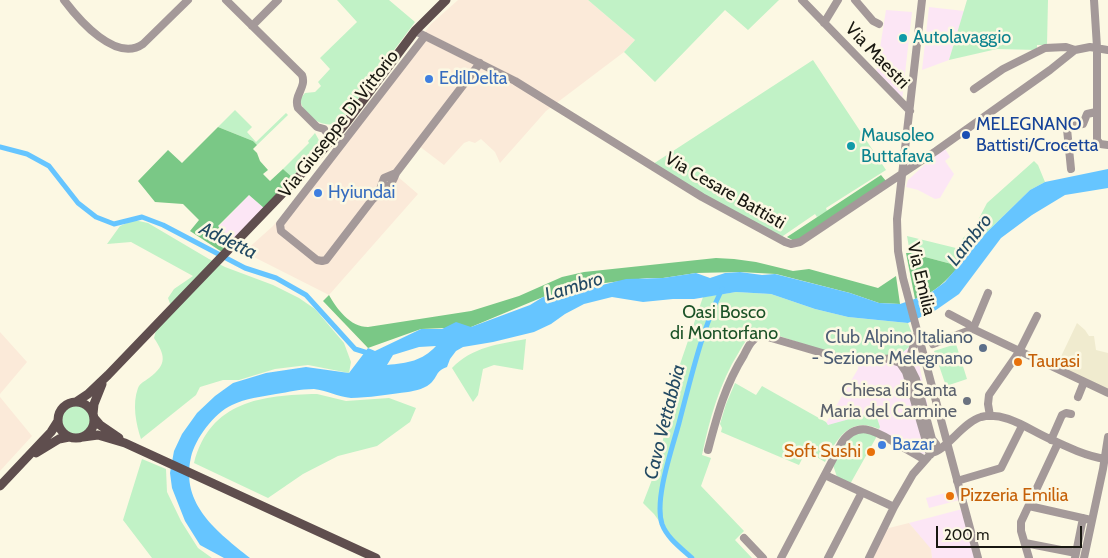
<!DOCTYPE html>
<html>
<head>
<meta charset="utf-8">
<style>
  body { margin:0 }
  #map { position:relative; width:1108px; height:558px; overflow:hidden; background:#fcf8e3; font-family:Cabin,sans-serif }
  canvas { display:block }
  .scale { position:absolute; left:936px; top:526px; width:146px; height:22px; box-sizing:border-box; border:2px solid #181710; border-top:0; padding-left:6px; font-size:15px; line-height:18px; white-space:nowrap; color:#181710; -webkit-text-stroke:4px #fcf8e3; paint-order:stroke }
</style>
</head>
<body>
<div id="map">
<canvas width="1108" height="558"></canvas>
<div class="scale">200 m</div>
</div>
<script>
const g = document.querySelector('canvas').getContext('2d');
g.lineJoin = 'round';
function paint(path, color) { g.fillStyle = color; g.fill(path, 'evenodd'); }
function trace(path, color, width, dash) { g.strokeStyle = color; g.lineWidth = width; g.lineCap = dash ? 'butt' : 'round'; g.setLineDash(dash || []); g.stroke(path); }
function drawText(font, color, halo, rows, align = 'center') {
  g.font = font + ' Cabin,sans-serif'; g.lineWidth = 5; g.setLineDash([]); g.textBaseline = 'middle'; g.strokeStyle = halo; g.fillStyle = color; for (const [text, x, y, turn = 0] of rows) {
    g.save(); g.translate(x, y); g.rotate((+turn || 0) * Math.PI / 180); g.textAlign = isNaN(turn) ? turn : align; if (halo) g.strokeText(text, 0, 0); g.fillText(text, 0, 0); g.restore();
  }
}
const commercial = new Path2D(`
  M929,7L964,11L949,60L922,70Z
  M886,10L912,12L902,100L876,73Z
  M944,147L950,157L945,161L954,174L940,198L935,199L918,190L906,187L908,180Z
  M249,195L264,208L232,241L218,227Z
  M909,347L916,349L931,422L932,442L924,454H922L876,434L880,427L875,412L827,426L826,423L858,369L859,355H893L902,353Z
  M961,489L963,499L929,508L926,498Z
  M966,508L979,558H932L930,549L909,523Z`);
const industrial = new Path2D(`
  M458,0H588L635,40L624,52L546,111L500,163L495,152L481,139L475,143L469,141L464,143L444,165L419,146L397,176L418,194L329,295L244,252L273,226L308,183L431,24Z
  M0,332L27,362L0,394Z
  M0,397L32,436L0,471Z
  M909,523L931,549L932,558H871L885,529Z`);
const built = new Path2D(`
  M1077,323L1085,330L1089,336H1094L1096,350L1108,353V392L1056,367Z`);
const green = new Path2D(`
  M337,0H389L415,22L342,120C326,133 302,115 300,99L305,93L315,92L321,86L318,82L330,69L320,58L357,22Z
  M588,0H779L748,30L725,10L655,82L624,52L635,40Z
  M967,0H1048L1047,45H1037V50L997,49L949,60Z
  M813,60L886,170L826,208L827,211L817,217L815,214L780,238L708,197L653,164Z
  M235,110L252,127L247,132L256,142L286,113L288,115L257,145L253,141L218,127Z
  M315,133L320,142V147L292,177L283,169L309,143L308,141Z
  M1034,161L1038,165L1045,182L1030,190L986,233L959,266L910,253L907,236L960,249L963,238L974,228L987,203Z
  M134,220L148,223L209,259L225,267L273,285L299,298L315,309L344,343L351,362L349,373L308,365L275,369L239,380H223L200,387L196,395L141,439C136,424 132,404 138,388C140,383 145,381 149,378C168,364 165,355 154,338L156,330L173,312L168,298L174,289L193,276L131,242L107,244L120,226Z
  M736,292L771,294L815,309L848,317L908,323L913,336L909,347L902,353L894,355H859L828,352L764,331C751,330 745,342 739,352C719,384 710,418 702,455L711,458L701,486L744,531L735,540L752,558H695L669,535L654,514L643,503L655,472L670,411L665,408L703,297Z
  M526,339L523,370L494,365L483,369L478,395L473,402L452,368C472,347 499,344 526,339Z
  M956,344L967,379L946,386L934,351Z
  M735,383L756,395L762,386L826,422L828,425L875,412L880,427L879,429C849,416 836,440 825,462L815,456L805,453L799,465L721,432L722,428L720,424L726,404Z
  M317,394L346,401L389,398L416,408L410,422L377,446L338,456L303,474L268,498L194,463C210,401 262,395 317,394Z
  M62 420a14 14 0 1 1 28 0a14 14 0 1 1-28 0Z
  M862,432H869L877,436L849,486L837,477L833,465C841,449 843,438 862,432Z
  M142,459L166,469L167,492L181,521L198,548L212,558H152L123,520Z`);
const forest = new Path2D(`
  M218,127L253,141L257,145L253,149L257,153L260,161L268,170L263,174L270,181L283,169L292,177L264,208L249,195L218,226L232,241L222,252L190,231L199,220L183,204L155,202L138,181L168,150L182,163Z
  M881,175L886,181L796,242L787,237Z
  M906,253H910L959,266C946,281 935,293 915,299Z
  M716,258L734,259L756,262L793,271L809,269L878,288L896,276L900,304L879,303L850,293L776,274L740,272L696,273L663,278H647L588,285L543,297L471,327L421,329L368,348L323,301L329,295C337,309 350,327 368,327L471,311L519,296L562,277L584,272Z`);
const water = new Path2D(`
  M1108,169V188L1065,195L1032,215L1001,238L959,294L936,310L908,323L848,317L815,309L771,294L736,292L694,299H673L643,302L612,297L584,304L565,314L551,324L534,332L493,342L463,347L456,351L450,359L447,367C436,371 439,374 432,382C427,388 415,391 408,392C392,394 366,398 351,398C338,397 326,390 314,389C300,389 289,392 276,394C261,397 246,398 232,405C214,413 195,439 191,457C180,505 218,532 250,558H224L200,545L185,521L172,488L170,473L174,451L182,434L197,413L215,396L233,383L266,373L306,367L349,373L368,348L375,351L421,329H442L456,322L471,327L530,305L543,297L558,295L572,288L588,285L594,287L626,279L663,278L696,273L710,278L725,273L740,272L762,275L775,274L850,293L879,303L900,304L929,294L945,282L986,233L1030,190L1045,182ZM436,346C422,361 408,363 387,365L393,355L419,347Z`);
const canal = new Path2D(`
  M0,147L27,154L49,166L78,203L96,217L114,224L142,217L163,225L245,268L276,278L306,295L355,349L371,354
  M692,558C681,548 667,538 662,524C654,499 672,449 679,423C691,378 701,332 722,289`);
const minor = new Path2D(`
  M64,0C79,20 116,63 143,44L188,0
  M226,0L302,75C307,88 293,95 298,108L317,127L324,129L332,140
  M802,0L910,111
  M855,0L873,21L879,24
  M922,0L897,219L898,251L903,278L978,558
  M1094,0L1097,47V140L1100,144L1108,145
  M824,23L838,0
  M252,26L278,0
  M415,31L515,81L702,197L785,242L791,244L800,242L936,151L1050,70L1075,50L1090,47L1108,50
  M425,36L280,224L281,231L317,260L322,261L326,260L372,200C384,187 389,192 396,173L480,63
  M974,89L1003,69L1045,48L1066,47L1075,50
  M1071,169L1067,129L1069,126L1083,124L1087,114L1096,112
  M379,192L384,178L396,173
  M949,314L968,324L973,329L1108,393
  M973,329L988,293
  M933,344L973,329
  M892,360L900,363L906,372L930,455
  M908,363L918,332
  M1078,397L1084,382
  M990,416L988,404L989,395L1019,352L1037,316
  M1051,440L1062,415L1066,413L1071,414
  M708,450C717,416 725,385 744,355C748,347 752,338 761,335L836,357L867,360L898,358L904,360L909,365L916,379L932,439L936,444
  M931,453C946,451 963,422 981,417C1006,411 1029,430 1050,439C1067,447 1086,456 1105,459
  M825,475L894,507
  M957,481L1001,468L1022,426
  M1029,506L1091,520
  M744,538L763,558
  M1025,543L1076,553
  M781,558L842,442C858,420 875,431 894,442C904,448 915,454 925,460
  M828,558L862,492
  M869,558L894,507L913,474L928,457
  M1029,558L1021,531V522L1058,443
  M1075,558L1083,518
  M1084,558L1103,469L1108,437`);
const major = new Path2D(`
  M58 420a18 18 0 1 1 36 0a18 18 0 1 1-36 0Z
  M76,402L88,394L108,375L307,168L346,123L415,31L446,0
  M93,414L94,404L102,384
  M94,418L100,425L119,438
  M83,437L98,435L125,443L376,558
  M36,453L59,439L69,437
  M0,486L51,432L58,421`);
const markers = [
  [903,38,5,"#0f9aa8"],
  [429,79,5,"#3f7fe0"],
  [966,135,5,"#1a4fb4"],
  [851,146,5,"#0f9aa8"],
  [318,193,5,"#3f7fe0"],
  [983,348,5,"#5c6f8a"],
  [1018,362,5,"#e8710a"],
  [967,401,5,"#6b7280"],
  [882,445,5,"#3f7fe0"],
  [871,452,5,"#e8710a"],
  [950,496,5,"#e8710a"]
];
const cultureNames = [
  ["Autolavaggio",913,38],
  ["Mausoleo",861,136],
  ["Buttafava",861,157]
];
const streetNames = [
  ["Via Maestri",877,56,46],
  ["Via Giuseppe Di Vittorio",339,124,-52],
  ["Via Cesare Battisti",725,191,30],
  ["Via Emilia",921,279,77]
];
const shopNames = [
  ["EdilDelta",439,79],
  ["Hyiundai",328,193],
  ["Bazar",892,445]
];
const transitNames = [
  ["MELEGNANO",976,125],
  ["Battisti/Crocetta",976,146]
];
const parkNames = [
  ["Oasi Bosco",724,313],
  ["di Montorfano",724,334]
];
const serviceNames = [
  ["Club Alpino Italiano",973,338],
  ["- Sezione Melegnano",973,359]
];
const foodNames = [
  ["Taurasi",1028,362],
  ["Soft Sushi",861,452,"right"],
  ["Pizzeria Emilia",960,496]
];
const worshipNames = [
  ["Chiesa di Santa",957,391],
  ["Maria del Carmine",957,412]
];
const waterNames = [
  ["Lambro",970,240,-52],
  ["Addetta",228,241,26],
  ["Lambro",574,287,-17],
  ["Cavo Vettabbia",665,422,-76]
];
paint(commercial, '#fce6f5');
paint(industrial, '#fbead9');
paint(built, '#f0ebcf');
paint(green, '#c1f2c6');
paint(forest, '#7ac886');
paint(water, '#66c5ff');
trace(canal, '#66c5ff', 5);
trace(minor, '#a49999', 8);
trace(major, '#5f4e4e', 9);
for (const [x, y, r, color] of markers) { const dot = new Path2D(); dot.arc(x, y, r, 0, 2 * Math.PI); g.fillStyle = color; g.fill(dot); trace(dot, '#fcf8e3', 2); }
drawText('18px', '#0d838f', '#fcf8e3', cultureNames, 'left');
drawText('18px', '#181710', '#fcf8e3', streetNames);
drawText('18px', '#366cbe', '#fcf8e3', shopNames, 'left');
drawText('18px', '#164399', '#fcf8e3', transitNames, 'left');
drawText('18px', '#1b5227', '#fcf8e3', parkNames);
drawText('18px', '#4e5e75', '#fcf8e3', serviceNames, 'right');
drawText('18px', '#c56008', '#fcf8e3', foodNames, 'left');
drawText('18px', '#5b616d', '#fcf8e3', worshipNames, 'right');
drawText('italic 19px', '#234a63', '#fcf8e3', waterNames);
</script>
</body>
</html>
